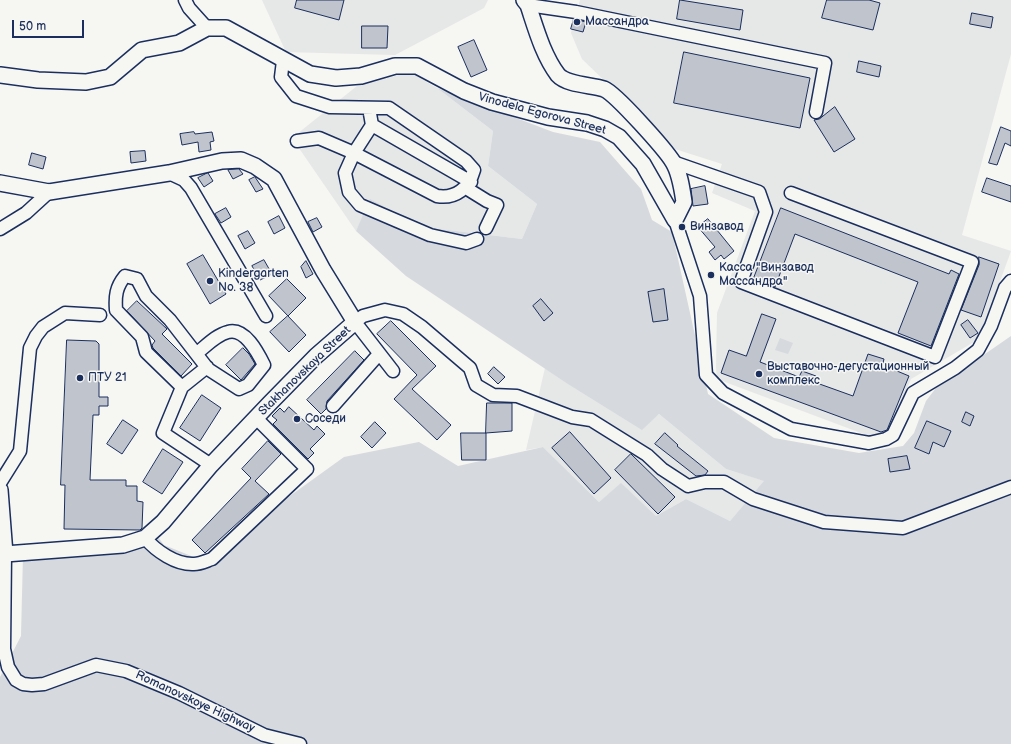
<!DOCTYPE html>
<html>
<head>
<meta charset="utf-8">
<style>
  body { margin:0 }
  #map { position:relative; width:1011px; height:744px; overflow:hidden; background:#f6f6f2; font-family:"Balsamiq Sans",sans-serif }
  canvas { display:block }
  .scale { position:absolute; left:12px; top:20px; width:72px; height:18px; box-sizing:border-box; border:2px solid #1b2f5e; border-top:0; padding-left:5px; font-size:12px; line-height:14px; white-space:nowrap; color:#1b2f5e; -webkit-text-stroke:3px #f6f6f2; paint-order:stroke }
</style>
</head>
<body>
<div id="map">
<canvas width="1011" height="744"></canvas>
<div class="scale">50 m</div>
</div>
<script>
const g = document.querySelector('canvas').getContext('2d');
g.lineJoin = 'round';
function paint(path, color) { g.fillStyle = color; g.fill(path, 'evenodd'); }
function trace(path, color, width, dash) { g.strokeStyle = color; g.lineWidth = width; g.lineCap = dash ? 'butt' : 'round'; g.setLineDash(dash || []); g.stroke(path); }
function drawText(font, color, halo, rows, align = 'center') {
  g.font = font + ' "Balsamiq Sans",sans-serif'; g.lineWidth = 3; g.setLineDash([]); g.textBaseline = 'middle'; g.strokeStyle = halo; g.fillStyle = color; for (const [text, x, y, turn = 0] of rows) {
    g.save(); g.translate(x, y); g.rotate((+turn || 0) * Math.PI / 180); g.textAlign = isNaN(turn) ? turn : align; if (halo) g.strokeText(text, 0, 0); g.fillText(text, 0, 0); g.restore();
  }
}
const built = new Path2D(`
  M262,0H488L484,8L395,55L286,52Z
  M580,0H1011V54L962,235L1011,251L979,339L911,379L886,437L877,439L717,379L716,367L717,313L755,211L712,193L722,164L675,149L582,59L571,33Z
  M410,72L437,88L493,131L488,166L537,204L522,239L431,228L406,218L371,200L356,231L292,138L357,86Z
  M545,368L642,429L659,414L726,469L765,481L730,521L686,499L656,516L621,484L599,502L543,447L526,450Z`);
const green = new Path2D(`
  M437,88L553,132L600,142L641,189L652,220L672,232L708,394L774,438L859,453L903,446L914,433L926,401L936,388L1011,336V744H0V677L21,636L23,555L136,550L158,537L164,545L201,560L344,457L419,442L458,466L543,447L599,502L621,483L656,516L686,499L730,521L764,481L726,469L659,414L642,430L568,384L406,276L356,231L370,199L406,218L431,228L522,239L537,204L488,166L493,131Z
  M780,338L793,343L788,354L775,350Z`);
const building = new Path2D(`
  M297,0H344L339,20L295,8Z
  M680,0L743,10L740,30L677,19Z
  M827,0H869L880,3L873,30L822,18Z
  M972,13L993,17L991,28L970,24Z
  M574,19L586,22L583,32L571,29Z
  M362,26H388L387,48H362Z
  M474,40L487,70L471,77L458,47Z
  M684,52L810,78L800,128L674,103Z
  M859,61L881,66L879,77L857,72Z
  M835,107L855,139L834,152L814,120L819,119Z
  M1001,127L1011,131V146L1005,143L997,165L989,163Z
  M194,132L195,134L212,132L214,141L210,142L211,150L199,152L198,142L182,145L180,134Z
  M145,151L146,161L131,163L130,152Z
  M32,153L46,157L43,169L29,165Z
  M239,169L243,174L233,179L228,170Z
  M208,173L213,181L204,187L198,178Z
  M255,177L263,189L256,192L249,180Z
  M987,178L1011,186V202L982,192Z
  M705,186L708,204L693,206L691,189Z
  M226,208L231,217L221,223L215,214Z
  M781,208L949,274L951,270L959,274L931,346L898,333L918,282L795,234L775,287L754,278Z
  M279,216L285,228L274,234L268,222Z
  M317,218L322,227L313,232L308,222Z
  M708,219L734,251L724,259L721,255L715,260L709,252L715,247L698,227Z
  M248,231L255,243L245,249L238,236Z
  M203,255L226,294L210,304L187,264Z
  M979,257L999,264L981,317L961,310L979,265Z
  M264,260L272,274L260,280L252,266Z
  M306,261L313,274L306,278L301,267Z
  M287,279L306,298L288,316L269,296Z
  M664,289L668,320L653,322L648,292Z
  M541,299L553,313L544,321L533,306Z
  M137,301L167,329L162,334L192,364L181,376L153,348L152,345L155,341L127,311Z
  M762,314L776,319L760,362L799,377L802,371L816,376L814,382L853,396L868,354L884,359L883,363L898,368L897,371L909,376L887,430L881,432L721,373L729,350L746,356Z
  M288,316L306,335L289,352L270,332Z
  M968,320L978,333L970,338L961,325Z
  M391,321L436,366L412,389L451,425L437,440L394,399L417,375L377,334Z
  M67,340L96,341L99,344V397H108V406H99V415H93L90,480H126V486H137V501L143,502L142,528L140,530L64,529L65,485H61Z
  M243,348L249,354L255,364L241,380L226,365Z
  M355,351L364,360L327,401L326,409L321,414L307,400Z
  M494,367L505,377L498,384L488,374Z
  M202,395L221,408L200,441L180,428Z
  M487,403H512V431L486,433Z
  M289,407L314,430L317,426L325,434L310,449L314,453L308,459L273,424L277,420L272,416L280,408L284,412Z
  M966,412L974,416L970,426L962,422Z
  M123,420L138,430L122,454L107,444Z
  M927,421L951,431L944,447L933,442L929,454L915,448Z
  M375,422L386,433L372,448L361,437Z
  M570,432L611,478L594,494L552,448Z
  M461,433H486V460H462Z
  M665,433L678,445L677,446L708,471L705,475L696,476L655,444Z
  M268,441L281,454L255,481L269,494L205,553L192,540L251,478L242,469Z
  M163,449L183,462L162,494L143,482Z
  M631,454L675,497L658,514L615,470Z
  M907,456L910,469L890,472L888,459Z`);
const minor = new Path2D(`
  M185,0L189,8L207,28
  M528,5L576,12L825,63L816,112
  M283,61L281,77L296,96L330,107L389,108L466,161L474,170C469,188 456,199 437,196L354,153L345,173L349,192L360,205L430,235L466,243L477,239
  M369,108L372,125L471,182
  M297,141L319,138L354,153L372,125
  M673,162L759,192L766,212L741,282L935,357L972,262L791,193
  M169,173L184,180L191,188L266,316
  M466,188L487,201L497,205L486,228
  M675,220L700,296L706,375L723,393L791,429L869,443L886,439L893,435L913,393L955,368L978,350L991,326L1005,288L1011,281
  M0,229L26,213L49,192
  M197,353C206,346 216,335 228,332C245,327 258,353 264,365L248,385L239,389L208,369L170,320L146,296L137,279L125,276C116,287 115,296 116,310L142,337L146,352L182,387L163,433L211,465
  M393,371L355,322L363,316L385,310L403,314L422,327L470,368L476,385L493,395L517,396L572,417L591,420L647,455L662,469L688,486L705,482H724L753,499L824,522L903,528L1011,487
  M182,387L207,367
  M333,406L379,354
  M0,483L20,451L30,348L36,336L43,327L65,313L100,315
  M145,538C156,551 176,565 194,564C200,564 206,561 212,559L307,469L256,418
  M5,554L4,649L8,667L16,680L23,684L32,685L44,684L96,665L126,671L179,693L264,735L300,744`);
const major = new Path2D(`
  M524,0L528,5C536,29 543,55 558,75C567,85 592,85 604,89C616,94 665,149 673,162C680,173 682,189 684,202L675,220
  M0,75L38,80L86,82L110,77L142,50L179,43L207,28H226L310,74L336,78L361,76L395,66H417L464,91L492,102L548,117L587,123L605,129L619,137L643,164L675,220
  M0,183L49,192L169,173L222,161L241,160L255,166L274,179L323,270L355,322L316,356L270,403L211,465L163,522L145,538L123,545L5,554L0,490`);
const markers = [
  [577,22,4,"#1b2f5e"],
  [682,227,4,"#1b2f5e"],
  [711,275,4,"#1b2f5e"],
  [210,281,4,"#1b2f5e"],
  [759,374,4,"#1b2f5e"],
  [80,378,4,"#1b2f5e"],
  [297,419,4,"#1b2f5e"]
];
const poiNames = [
  ["Массандра",585,22],
  ["Винзавод",690,227],
  ["Касса \"Винзавод",719,268],
  ["Массандра\"",719,282],
  ["Kindergarten",218,274],
  ["No. 38",218,288],
  ["Выставочно-дегустационный",767,367],
  ["комплекс",767,381],
  ["ПТУ 21",88,378],
  ["Соседи",305,419]
];
const streetNames = [
  ["Vinodela Egorova Street",542,114,15],
  ["Stakhanovskaya Street",305,371,-44],
  ["Romanovskoye Highway",195,702,25]
];
paint(built, '#e6e7e7');
paint(green, '#d6d9dd');
paint(building, '#c0c4cd');
trace(building, '#1b2f5e', 1);
trace(minor, '#1b2f5e', 15);
trace(major, '#1b2f5e', 18);
trace(minor, '#f6f6f2', 12);
trace(major, '#f6f6f2', 15);
for (const [x, y, r, color] of markers) { const dot = new Path2D(); dot.arc(x, y, r, 0, 2 * Math.PI); g.fillStyle = color; g.fill(dot); trace(dot, '#f6f6f2', 1.5); }
drawText('12px', '#1b2f5e', '#f6f6f2', poiNames, 'left');
drawText('12px', '#1b2f5e', '#f6f6f2', streetNames);
</script>
</body>
</html>
